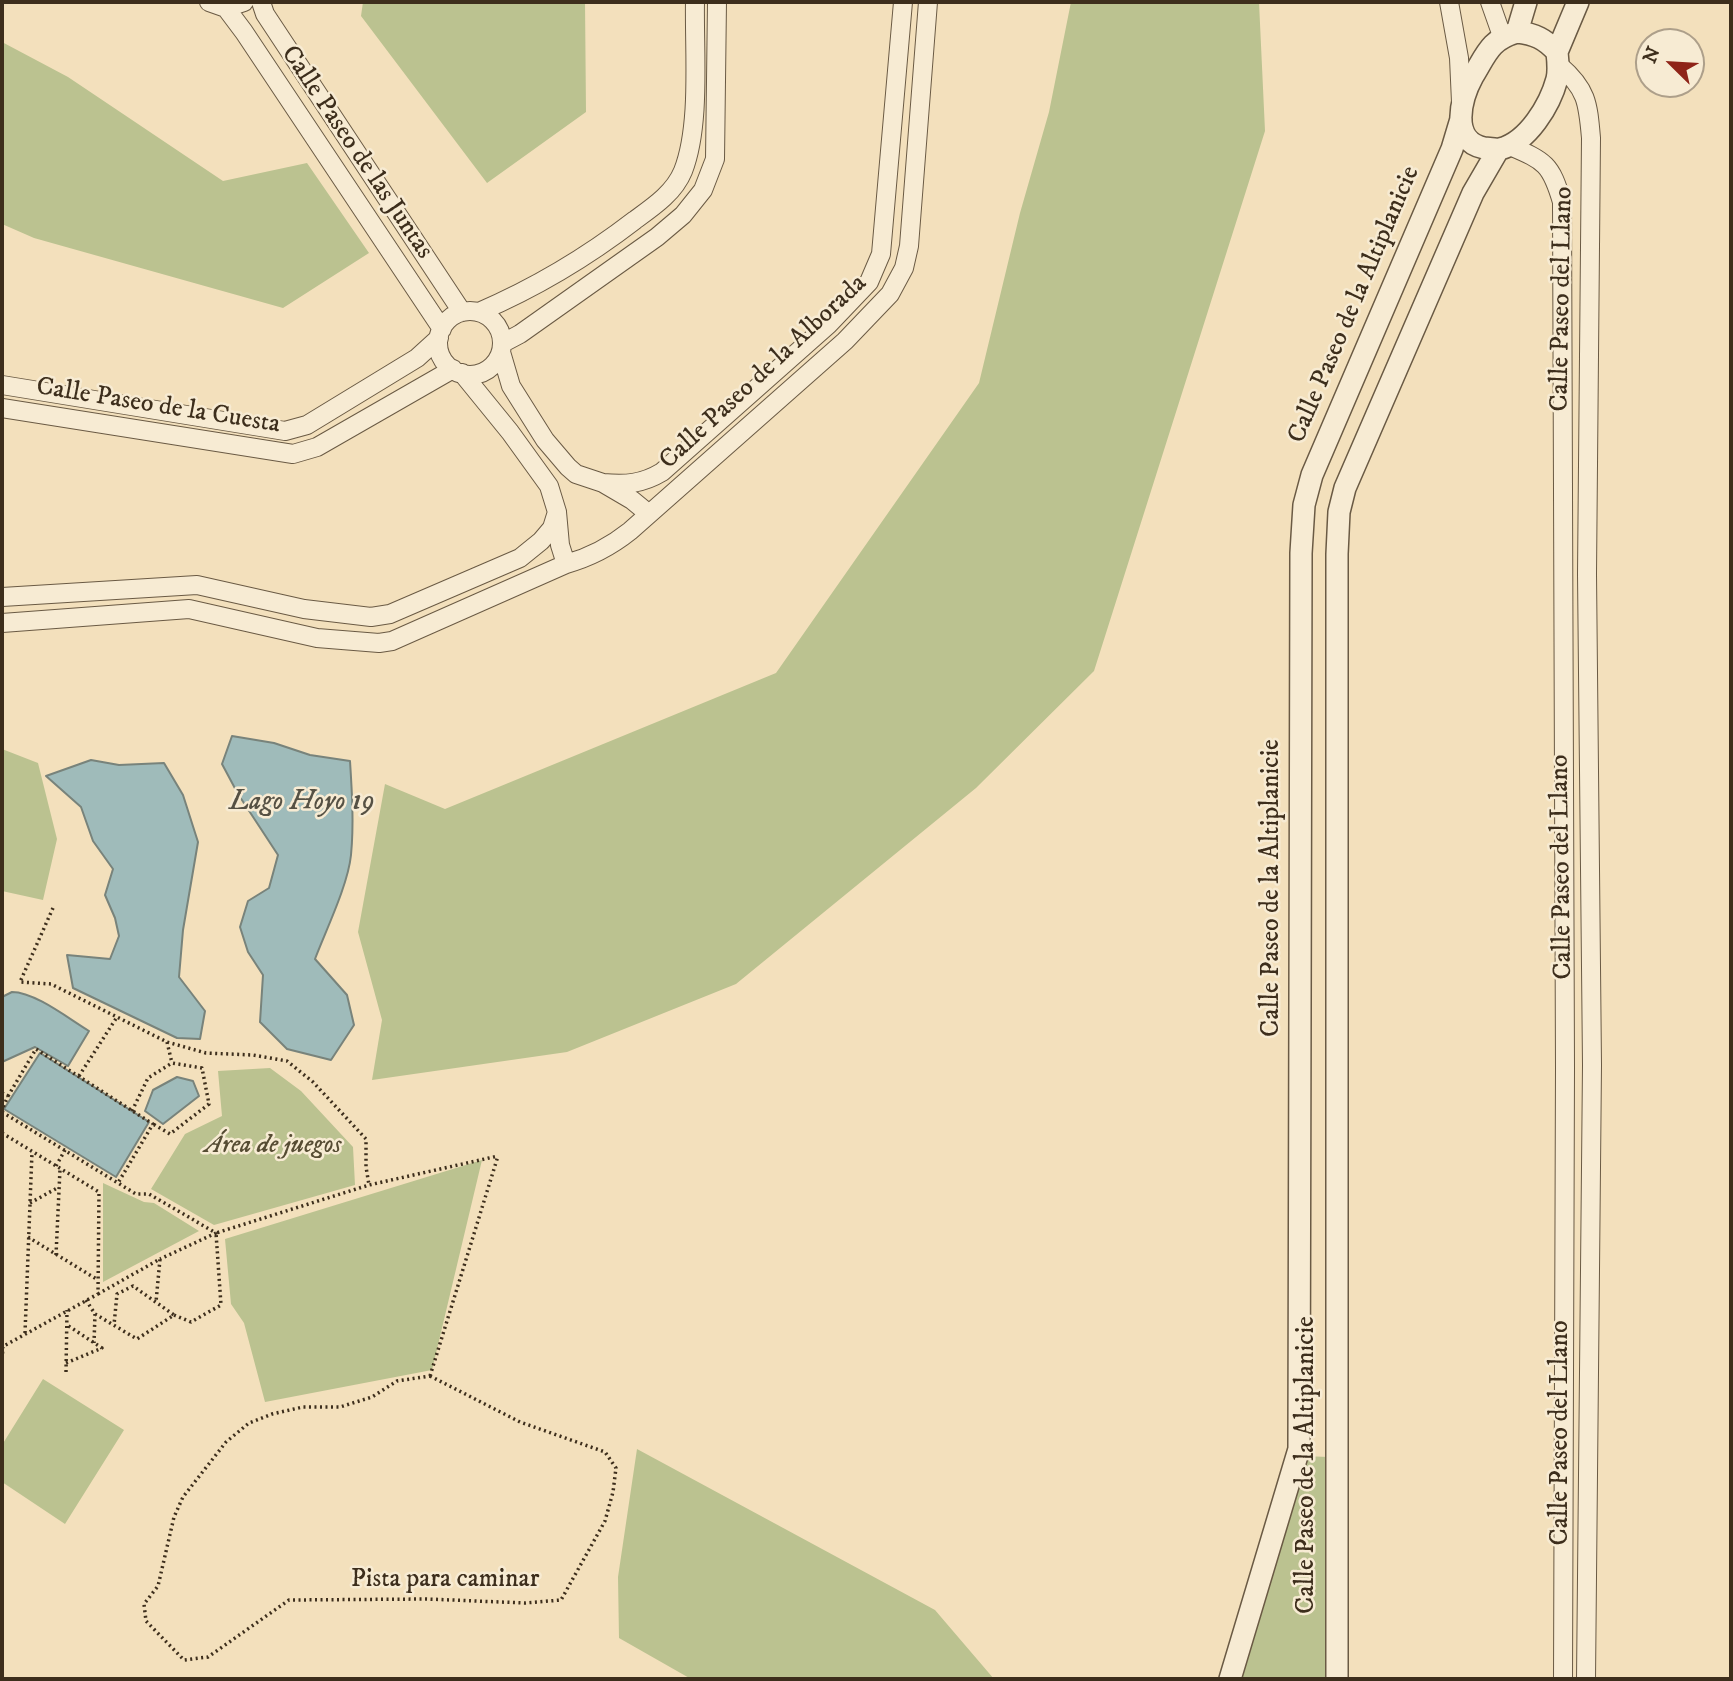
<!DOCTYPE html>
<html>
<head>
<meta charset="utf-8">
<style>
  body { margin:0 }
  #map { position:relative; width:1733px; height:1681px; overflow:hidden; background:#f3e0bc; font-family:"IM FELL DW Pica",serif }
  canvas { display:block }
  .frame { position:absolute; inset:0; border:4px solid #3d2e1c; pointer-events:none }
  .north { position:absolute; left:1635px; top:28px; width:70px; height:70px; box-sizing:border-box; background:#f7ebd3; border:2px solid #ad9f8a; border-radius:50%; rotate:294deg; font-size:19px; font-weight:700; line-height:28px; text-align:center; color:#3d2e1c }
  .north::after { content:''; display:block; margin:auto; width:24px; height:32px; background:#8f2418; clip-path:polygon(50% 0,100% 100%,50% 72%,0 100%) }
</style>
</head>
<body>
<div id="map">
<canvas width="1733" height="1681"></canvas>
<div class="frame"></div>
<div class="north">N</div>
</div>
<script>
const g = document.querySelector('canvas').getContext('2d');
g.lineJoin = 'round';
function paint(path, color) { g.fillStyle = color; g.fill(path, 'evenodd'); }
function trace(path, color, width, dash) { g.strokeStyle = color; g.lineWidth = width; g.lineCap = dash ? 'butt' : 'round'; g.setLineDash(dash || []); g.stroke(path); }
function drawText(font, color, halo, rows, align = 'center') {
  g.font = font + ' "IM FELL DW Pica",serif'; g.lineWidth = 5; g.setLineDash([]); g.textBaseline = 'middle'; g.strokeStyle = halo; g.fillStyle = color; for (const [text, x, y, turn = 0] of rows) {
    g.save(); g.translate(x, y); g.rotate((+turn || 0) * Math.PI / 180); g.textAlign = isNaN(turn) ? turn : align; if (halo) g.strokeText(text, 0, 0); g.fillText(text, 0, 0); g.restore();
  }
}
const green = new Path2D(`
  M363,2H585L586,112L487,183L361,16Z
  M1071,2H1259L1265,131L1094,671L976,788L736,984L567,1052L372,1080L382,1020L358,932L385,784L445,809L776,673L979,383L1020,213L1049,112Z
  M2,42L68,77L223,181L307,163L369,253L283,308L34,238L2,224Z
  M2,749L38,763L57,839L43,900L2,891Z
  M270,1068L301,1091L353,1147L355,1185L214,1225L151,1189L185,1134L222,1116L218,1071Z
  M482,1160L432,1370L265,1402L244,1323L231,1304L225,1239Z
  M103,1183L144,1202L154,1203L199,1231L103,1282Z
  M43,1379L124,1430L65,1524L2,1482V1445Z
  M637,1449L935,1610L994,1679H691L619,1638L618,1577Z
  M1304,1456L1328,1457L1326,1679H1241Z`);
const water = new Path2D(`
  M232,736L274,743L310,755L350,761C352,792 354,824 351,855C348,885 326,930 315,959L347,995L354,1025L331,1060L287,1049L260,1022L263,975L248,952L240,927L248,901L269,888L278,855L238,794L222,764Z
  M91,760L119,765L164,763L183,795L198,842L183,930L179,977L205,1011L200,1039L177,1038L73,988L67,955L110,959L119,936L115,918L105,895L113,869L93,841L81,807L46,776Z
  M12,992C35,992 69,1019 89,1031L68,1066L35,1047L2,1062V997Z
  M40,1053L149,1122L116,1177L4,1109Z
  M177,1077L193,1081L199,1096L163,1124L145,1111L153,1090Z`);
const path = new Path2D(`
  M53,908L20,982L51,984L167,1042L206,1053L253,1055L287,1061L313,1082L366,1139V1167L369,1185
  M2,994H3
  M167,1042L172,1063
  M79,1076L117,1017
  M2,1093L8,1096L2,1110
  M8,1096L36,1049L153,1124L118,1183
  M132,1111L148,1078L172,1063L202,1068L209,1104L170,1134L153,1124
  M2,1112L136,1194H149L216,1233L160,1259
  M2,1133L99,1192L98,1294L2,1347
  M56,1166L65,1150
  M30,1203L59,1187
  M28,1237L98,1280
  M56,1255L60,1169
  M98,1294L160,1259L156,1302
  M86,1300L95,1314L94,1343
  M95,1314L137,1339L174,1315L133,1286L117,1294L114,1325
  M174,1315L191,1322L221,1305L216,1233L369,1185L498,1156
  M25,1333L32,1152
  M2,1359L3,1347
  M66,1363L102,1348L67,1325
  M66,1372L67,1310
  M430,1376L520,1422L605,1452L616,1468L613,1492L605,1521L561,1600L525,1603L427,1599L289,1600L208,1657L184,1660L146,1621L144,1604L158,1586L174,1517L183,1497L226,1442L249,1423L272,1414L303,1407H340L372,1397L397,1381Z
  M430,1376L498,1156`);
const minor = new Path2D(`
  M209,2L226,8L244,2
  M261,2L265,14L462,312
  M1449,2L1459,58L1461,102
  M1490,2L1502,36
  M226,8L244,32L442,329
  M1559,65C1587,89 1588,103 1591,138L1587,574L1592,1065L1586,1679
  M1510,146C1545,161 1551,164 1562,202L1565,1067L1563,1679
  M438 343a32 32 0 1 1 64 0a32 32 0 1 1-64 0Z
  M479,312C535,288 587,257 635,220C653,207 674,193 683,171C701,125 694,52 695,2
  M503,343L520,334L657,237L683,215L703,190L715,159L717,2
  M501,352L511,386L545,440L568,467L576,474L603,483L632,500L649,514
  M462,373L510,432L549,486L557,512L560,545L566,564
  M2,385L285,431L307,425L417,358L439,338
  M2,408L293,454L317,447L453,369
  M603,483C626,485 642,484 662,472L828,325L869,282L881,254L903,2
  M2,597L197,585L304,609L371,617L390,614L520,558L541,541L552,528L557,512
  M2,623L189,609L317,638L379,643L392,641L566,564C591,557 610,547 630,531L845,341L890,294L904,268L909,246L928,2`);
const tertiary = new Path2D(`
  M1517,32C1535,34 1545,39 1557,52C1558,61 1559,71 1557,79C1550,105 1528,142 1500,149C1495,150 1490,148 1484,148C1449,141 1461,98 1473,76C1487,53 1490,40 1517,32Z
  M1517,32L1526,2
  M1557,52L1578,2
  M1230,1679L1299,1449L1301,553L1304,505L1312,475L1452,149L1461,119
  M1337,1679V554L1339,512L1345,488L1473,193L1498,150`);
const streetNames = [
  ["Calle Paseo de las Juntas",356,153,56],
  ["Calle Paseo del Llano",1563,299,-89],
  ["Calle Paseo de la Altiplanicie",1355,305,-67],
  ["Calle Paseo de la Alborada",764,373,-43],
  ["Calle Paseo de la Cuesta",158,407,9],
  ["Calle Paseo del Llano",1563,867,-91],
  ["Calle Paseo de la Altiplanicie",1273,888,-90],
  ["Calle Paseo del Llano",1562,1433,-90],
  ["Calle Paseo de la Altiplanicie",1308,1465,-90],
  ["Pista para caminar",445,1581]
];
const parkNames = [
  ["Área de juegos",273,1147]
];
const waterNames = [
  ["Lago Hoyo 19",302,803]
];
paint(green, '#bbc290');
paint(water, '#9fbbba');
trace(water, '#78837b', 2);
trace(minor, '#6a5a44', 20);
trace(tertiary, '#6a5a44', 24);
trace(path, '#3d2e1c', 3.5, [2, 3.5]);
trace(minor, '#f7ebd3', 18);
trace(tertiary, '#f7ebd3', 21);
drawText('26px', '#3d2e1c', '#f7ebd3', streetNames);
drawText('italic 26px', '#564c33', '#f7ebd3', parkNames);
drawText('italic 28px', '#565144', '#f7ebd3', waterNames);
</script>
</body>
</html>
